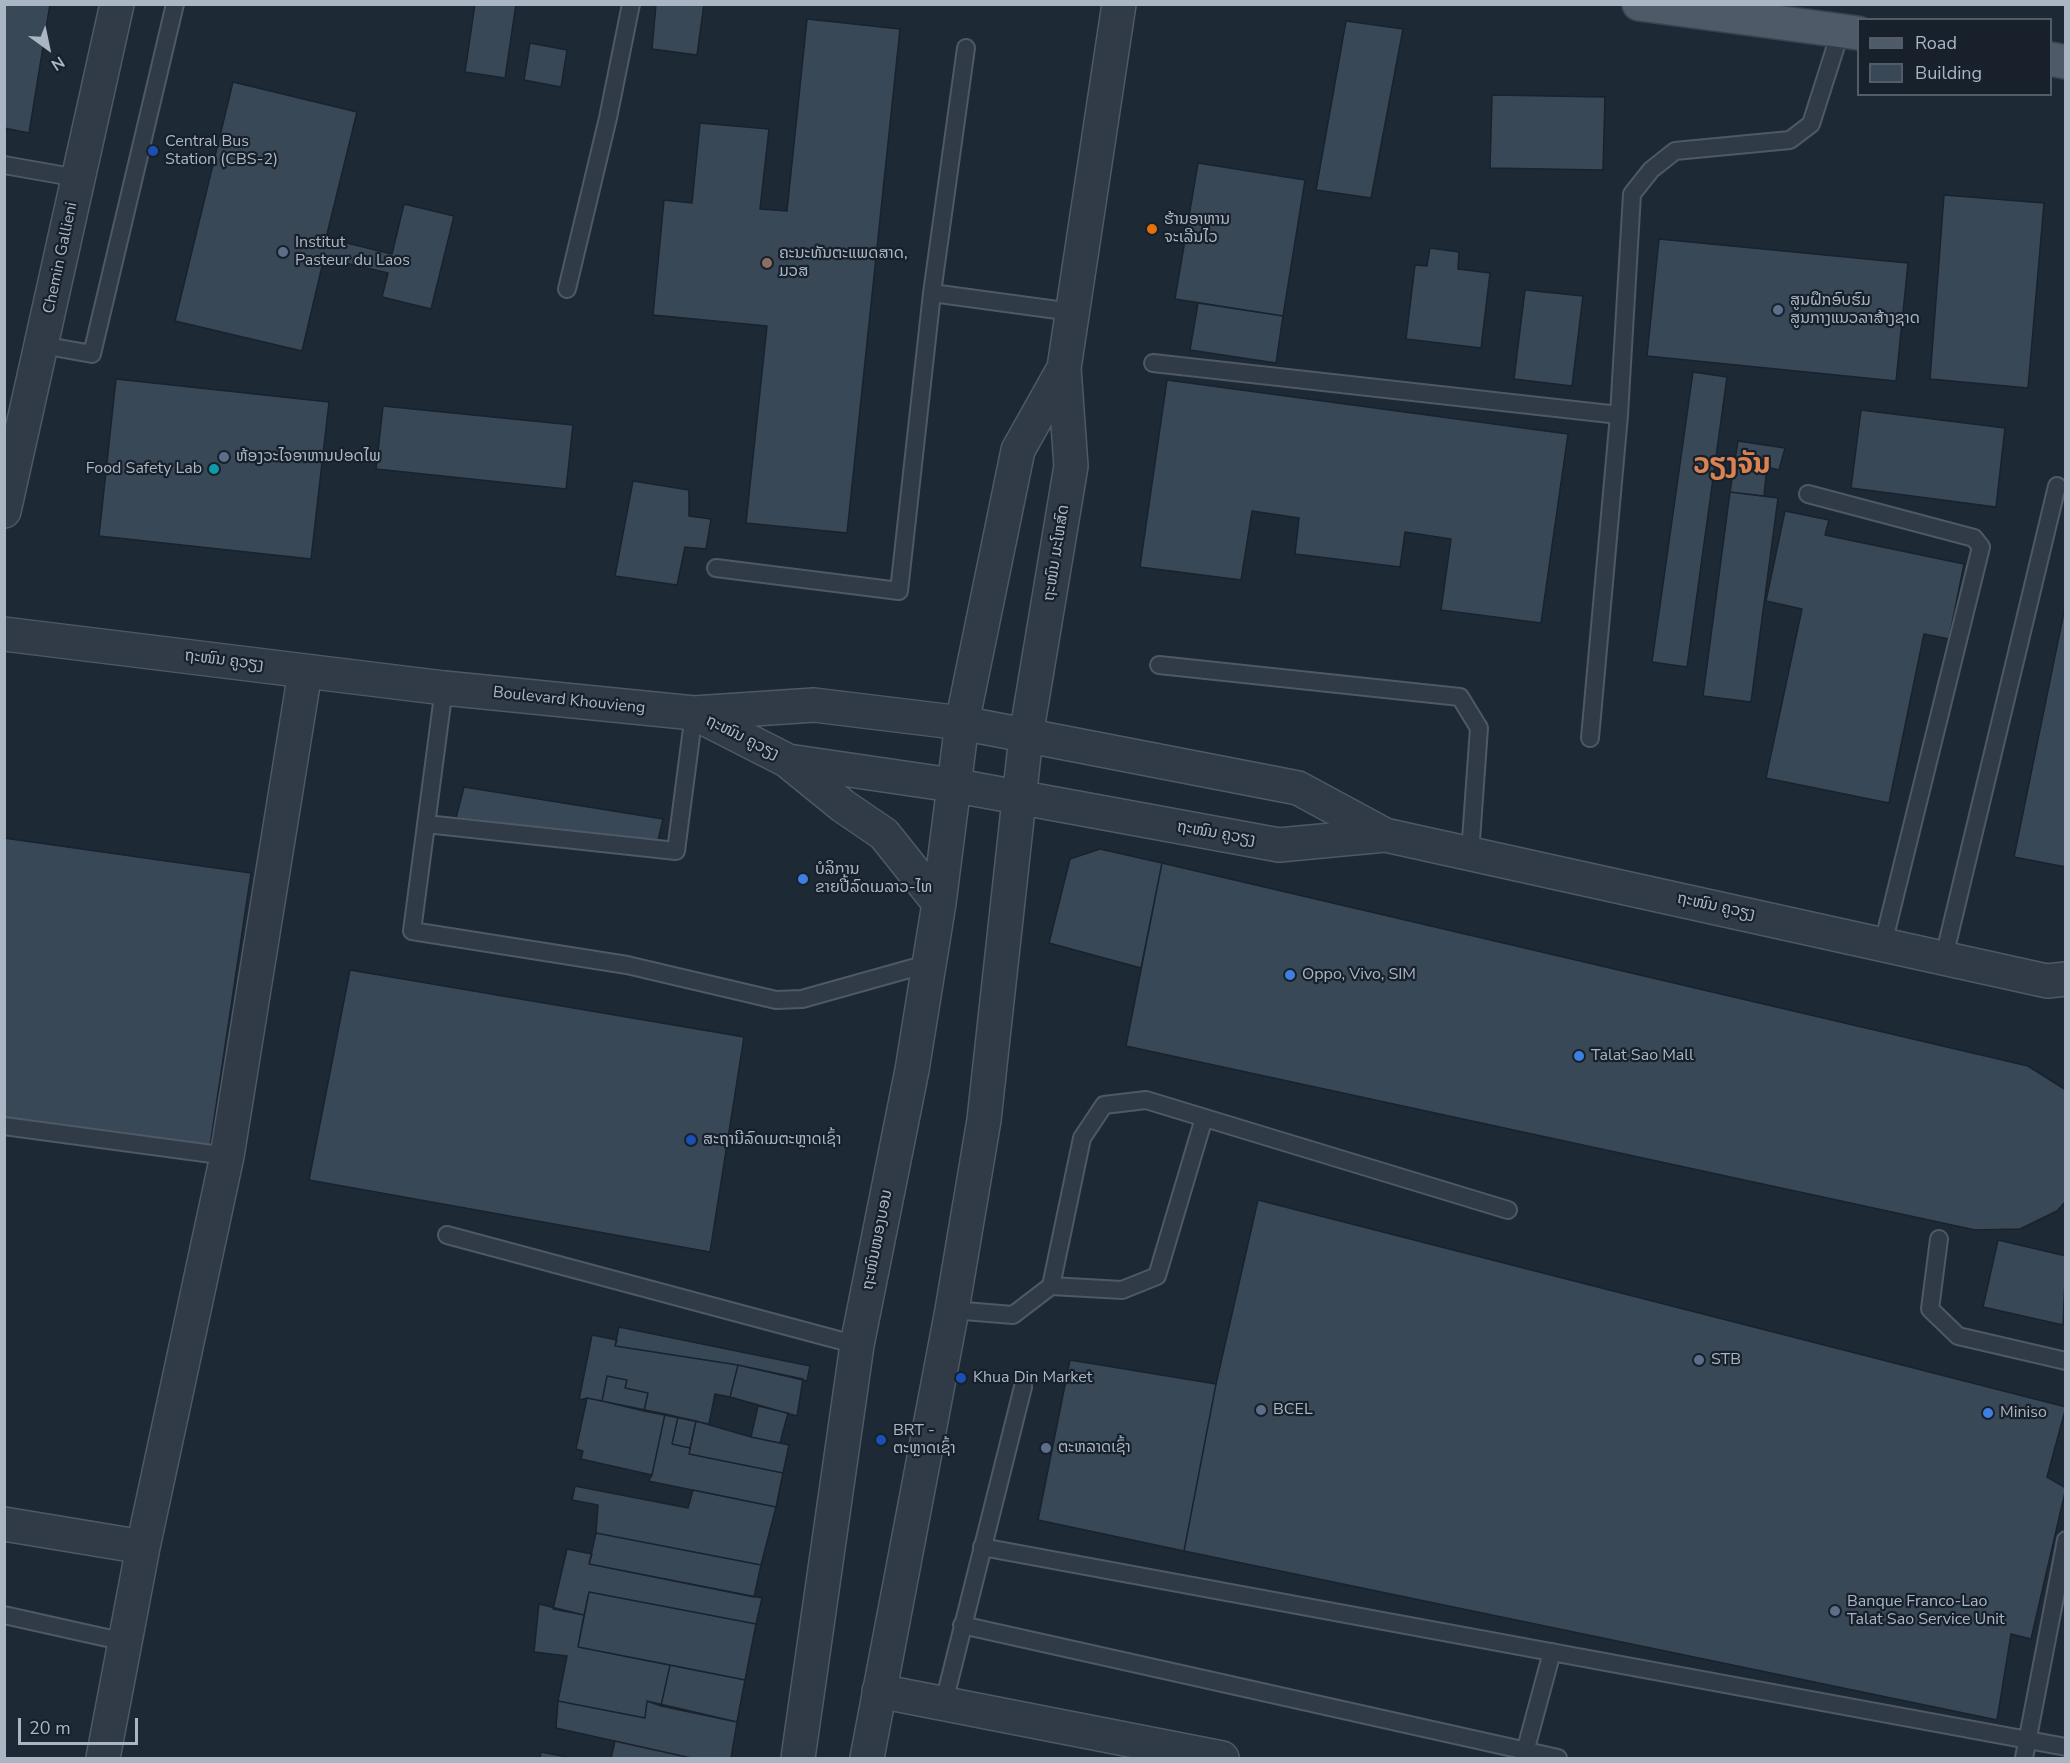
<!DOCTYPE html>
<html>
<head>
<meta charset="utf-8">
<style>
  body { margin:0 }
  #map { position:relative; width:2070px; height:1763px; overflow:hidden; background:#1d2a36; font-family:"Nunito Sans",sans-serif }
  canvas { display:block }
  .frame { position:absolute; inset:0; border:6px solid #aab6c4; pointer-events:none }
  .legend { position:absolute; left:1857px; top:18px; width:195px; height:78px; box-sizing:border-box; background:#17202b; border:2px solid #525c68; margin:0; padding:8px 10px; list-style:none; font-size:18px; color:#aab6c4 }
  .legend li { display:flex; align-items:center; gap:12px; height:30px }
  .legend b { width:30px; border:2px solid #525c68 }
  .north { position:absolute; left:18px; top:18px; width:60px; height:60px; -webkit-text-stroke:4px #17202b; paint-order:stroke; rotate:147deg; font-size:16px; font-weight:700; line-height:24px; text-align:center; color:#aab6c4 }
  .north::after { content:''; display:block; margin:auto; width:21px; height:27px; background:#aab6c4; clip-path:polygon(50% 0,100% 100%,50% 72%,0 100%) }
  .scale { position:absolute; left:18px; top:1718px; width:120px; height:27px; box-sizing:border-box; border:3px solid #aab6c4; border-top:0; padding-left:8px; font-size:18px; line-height:21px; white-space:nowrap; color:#aab6c4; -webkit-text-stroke:4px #17202b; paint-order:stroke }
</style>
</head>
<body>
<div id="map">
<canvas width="2070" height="1763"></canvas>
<div class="frame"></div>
<ul class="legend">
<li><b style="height:8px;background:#4e5a67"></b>Road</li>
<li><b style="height:16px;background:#394857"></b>Building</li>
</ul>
<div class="north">N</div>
<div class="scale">20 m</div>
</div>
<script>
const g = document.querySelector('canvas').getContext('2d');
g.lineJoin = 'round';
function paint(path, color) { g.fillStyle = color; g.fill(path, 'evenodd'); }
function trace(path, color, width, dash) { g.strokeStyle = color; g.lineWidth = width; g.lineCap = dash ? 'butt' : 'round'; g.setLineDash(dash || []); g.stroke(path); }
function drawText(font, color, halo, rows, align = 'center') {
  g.font = font + ' "Nunito Sans","Noto Sans Lao",sans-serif'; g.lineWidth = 4.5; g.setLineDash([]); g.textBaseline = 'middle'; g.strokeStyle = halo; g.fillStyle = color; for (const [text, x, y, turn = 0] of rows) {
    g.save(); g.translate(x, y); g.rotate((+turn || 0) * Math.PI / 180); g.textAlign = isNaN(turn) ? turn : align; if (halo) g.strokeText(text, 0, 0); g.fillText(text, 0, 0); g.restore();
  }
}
const building = new Path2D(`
  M4,4H50L29,133L4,128Z
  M475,4H516L505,78L465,72Z
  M656,4H704L697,55L652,49Z
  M807,19L900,29L847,533L746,523L767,326L653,315L664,200L692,203L700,123L769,129L760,209L787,211Z
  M1346,21L1403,29L1371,198L1316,190Z
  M530,43L567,50L561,87L524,80Z
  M233,82L357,112L326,238L392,254L404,204L454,216L431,309L382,297L388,273L324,258L302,351L175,321Z
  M1492,95L1605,97L1603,170L1490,168Z
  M1198,163L1305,180L1283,316L1175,299Z
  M1944,195L2044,203L2028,388L1930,379Z
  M1659,239L1908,263L1896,381L1647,356Z
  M1430,248L1459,252L1458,269L1490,273L1481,348L1406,339L1415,265L1427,266Z
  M1525,290L1583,296L1572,386L1514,379Z
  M1198,303L1283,316L1276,363L1190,350Z
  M1693,372L1727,377L1687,667L1652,662Z
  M116,379L329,402L311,559L99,536Z
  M1167,380L1568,434L1541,623L1441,610L1451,539L1405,532L1400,567L1295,554L1299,518L1252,511L1241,580L1140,567Z
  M383,406L573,425L566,489L376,469Z
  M1861,410L2005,428L1996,507L1851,488Z
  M1738,441L1785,448L1779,470L1767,467L1764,496L1730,492Z
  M633,481L689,490V516L711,519L706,549L685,547L677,585L615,576Z
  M1730,492L1778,498L1751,702L1703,696Z
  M1785,511L1829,520L1825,535L1964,564L1949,639L1924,634L1889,803L1766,778L1802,609L1766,601Z
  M2066,602V867L2014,857Z
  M464,787L663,819L657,845L456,818Z
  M4,838L251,873L209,1153L4,1124Z
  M1100,849L1162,863L1141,968L1049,943L1070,859Z
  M1162,863L2028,1066L2066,1090V1201L2057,1211L2020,1229L1975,1230L1126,1046Z
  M350,970L744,1037L710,1252L309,1180Z
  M1258,1200L2066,1407L2047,1477L2066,1488L2031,1639L2011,1634L1997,1720L1184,1551L1216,1384Z
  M1998,1240L2066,1256L2063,1325L1983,1307Z
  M619,1327L810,1366L807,1381L738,1365L615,1346Z
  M592,1335L617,1340L615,1346L738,1365L730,1397L715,1394L709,1424L644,1411L648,1393L625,1388L627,1380L607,1376L602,1401L587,1398L579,1400Z
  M1070,1360L1216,1384L1184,1551L1038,1520Z
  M738,1365L803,1379L797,1416L730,1397Z
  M607,1376L627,1380L625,1388L648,1393L644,1411L602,1401Z
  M587,1398L665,1414L652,1475L581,1459L583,1451L576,1449Z
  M758,1406L788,1413L780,1443L751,1437Z
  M665,1414L678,1417L672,1444L690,1448L689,1454L783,1473L776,1507L648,1481L652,1475Z
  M678,1417L696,1421L690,1448L672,1444Z
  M696,1421L751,1437L789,1445L783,1473L689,1454Z
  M575,1486L688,1508L693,1490L776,1507L761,1565L596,1533L598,1505L572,1500Z
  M596,1533L761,1565L754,1597L589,1564Z
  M567,1549L592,1554L589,1564L762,1598L756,1624L589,1592L584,1615L553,1609Z
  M589,1592L756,1624L745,1680L578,1647Z
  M539,1604L584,1615L578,1647L670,1665L661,1706L647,1701L645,1718L558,1701L567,1656L534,1652Z
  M670,1665L745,1680L737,1722L661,1706Z
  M558,1701L645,1718L647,1701L737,1722L731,1758H691L556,1728Z
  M615,1741L691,1758H611Z
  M541,1752L572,1758H540Z`);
const service = new Path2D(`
  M4,165L78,178
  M567,289L608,118L631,4
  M932,293L1072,312
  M42,345L92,354L175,4
  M1153,363L1619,415
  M1808,494L1974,538L1981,547L1883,944
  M716,568L899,591L932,293L966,48
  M1159,665L1460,697L1479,728L1470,854
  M444,688L412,931L627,965L776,1000L802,999L927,964
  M1590,738L1619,415L1632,194L1651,170L1675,151L1790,140L1811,124L1841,30
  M426,824L676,851L694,713
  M1944,957L2057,486
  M4,1126L227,1156
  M447,1235L857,1345
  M1939,1239L1930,1309L1958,1336L2066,1361
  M1051,1286L1082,1138L1104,1105L1146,1100L1508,1210
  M952,1310L1013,1315L1051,1286L1122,1290L1157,1276L1204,1118
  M982,1547L2066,1747
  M4,1615L125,1642
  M962,1625L1558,1758
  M944,1702L1023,1387
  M1525,1752L1552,1652
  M2024,1758L2066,1540`);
const minor = new Path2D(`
  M4,511L117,4
  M962,723L1018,450L1064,368
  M1026,736L1071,466L1064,368L1119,4
  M4,1524L143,1547
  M879,1691L1222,1758
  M103,1758L143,1547L227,1156L305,672`);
const tertiary = new Path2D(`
  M4,634L444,688L694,713L814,705L962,723L1298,788L1385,835L2047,981L2066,979
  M694,713L788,761L952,785L1279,845L1385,835
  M790,763L843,806L884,834L939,903
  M798,1758L857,1345L912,1070L939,903L962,723
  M867,1758L952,1310L984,1120L1026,736`);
const primary = new Path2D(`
  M1639,4L1858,33
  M2050,59L2066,62`);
const markers = [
  [153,151,6,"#1a4fb4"],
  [1152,229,6,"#e8710a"],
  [283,252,6,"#5c6f8a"],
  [767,263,6,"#8d6e63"],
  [1778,310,6,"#5c6f8a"],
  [224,457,6,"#5c6f8a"],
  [214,469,6,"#0f9aa8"],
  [803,879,6,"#3f7fe0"],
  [1290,975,6,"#3f7fe0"],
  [1579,1056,6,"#3f7fe0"],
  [691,1140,6,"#1a4fb4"],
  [1699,1360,6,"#5c6f8a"],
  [961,1378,6,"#1a4fb4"],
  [1261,1410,6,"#5c6f8a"],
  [1988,1413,6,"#3f7fe0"],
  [881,1440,6,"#1a4fb4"],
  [1046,1448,6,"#5c6f8a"],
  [1835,1611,6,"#5c6f8a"]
];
const poiNames = [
  ["Central Bus",165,142],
  ["Station (CBS-2)",165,160],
  ["ຮ້ານອາຫານ",1164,220],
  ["ຈະເລີນໄວ",1164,238],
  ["Institut",295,243],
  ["Pasteur du Laos",295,261],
  ["ຄະນະທັນຕະແພດສາດ,",779,254],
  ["ມວສ",779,272],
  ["ສູນຝຶກອົບຮົມ",1790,301],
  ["ສູນກາງແນວລາສ້າງຊາດ",1790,319],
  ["ຫ້ອງວະໄຈອາຫານປອດໄພ",236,457],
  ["Food Safety Lab",202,469,"right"],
  ["ບໍລິການ",815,870],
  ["ຂາຍປີ້ລົດເມລາວ-ໄທ",815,888],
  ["Oppo, Vivo, SIM",1302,975],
  ["Talat Sao Mall",1591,1056],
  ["ສະຖານີລົດເມຕະຫຼາດເຊົ້າ",703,1140],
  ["STB",1711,1360],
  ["Khua Din Market",973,1378],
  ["BCEL",1273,1410],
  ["Miniso",2000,1413],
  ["BRT -",893,1431],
  ["ຕະຫຼາດເຊົ້າ",893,1449],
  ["ຕະຫລາດເຊົ້າ",1058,1448],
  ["Banque Franco-Lao",1847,1602],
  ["Talat Sao Service Unit",1847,1620]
];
const streetNames = [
  ["Chemin Gallieni",61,258,-78],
  ["ຖະໜົນ ມະໂຫສົດ",1057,553,-81],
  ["ຖະໜົນ ຄູວຽງ",224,661,7],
  ["Boulevard Khouvieng",569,701,6],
  ["ຖະໜົນ ຄູວຽງ",742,738,27],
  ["ຖະໜົນ ຄູວຽງ",1216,834,10],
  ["ຖະໜົນ ຄູວຽງ",1716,907,12],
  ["ຖະໜົນໜອງບອນ",878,1240,-79]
];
const townNames = [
  ["ວຽງຈັນ",1732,466]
];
paint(building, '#394857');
trace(building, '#19222d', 1.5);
trace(service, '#4e5965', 20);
trace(minor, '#4e5965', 36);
trace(tertiary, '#4e5965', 36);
trace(primary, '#3a4450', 36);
trace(service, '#313b47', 16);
trace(minor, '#313b47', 33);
trace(tertiary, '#313b47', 33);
trace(primary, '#4e5a67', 33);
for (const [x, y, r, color] of markers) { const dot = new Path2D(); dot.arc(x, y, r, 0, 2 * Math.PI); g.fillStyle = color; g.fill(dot); trace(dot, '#17202b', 2); }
drawText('16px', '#aab6c4', '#17202b', poiNames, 'left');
drawText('16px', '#aab6c4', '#17202b', streetNames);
drawText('bold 28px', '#da8250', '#17202b', townNames);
</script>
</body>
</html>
